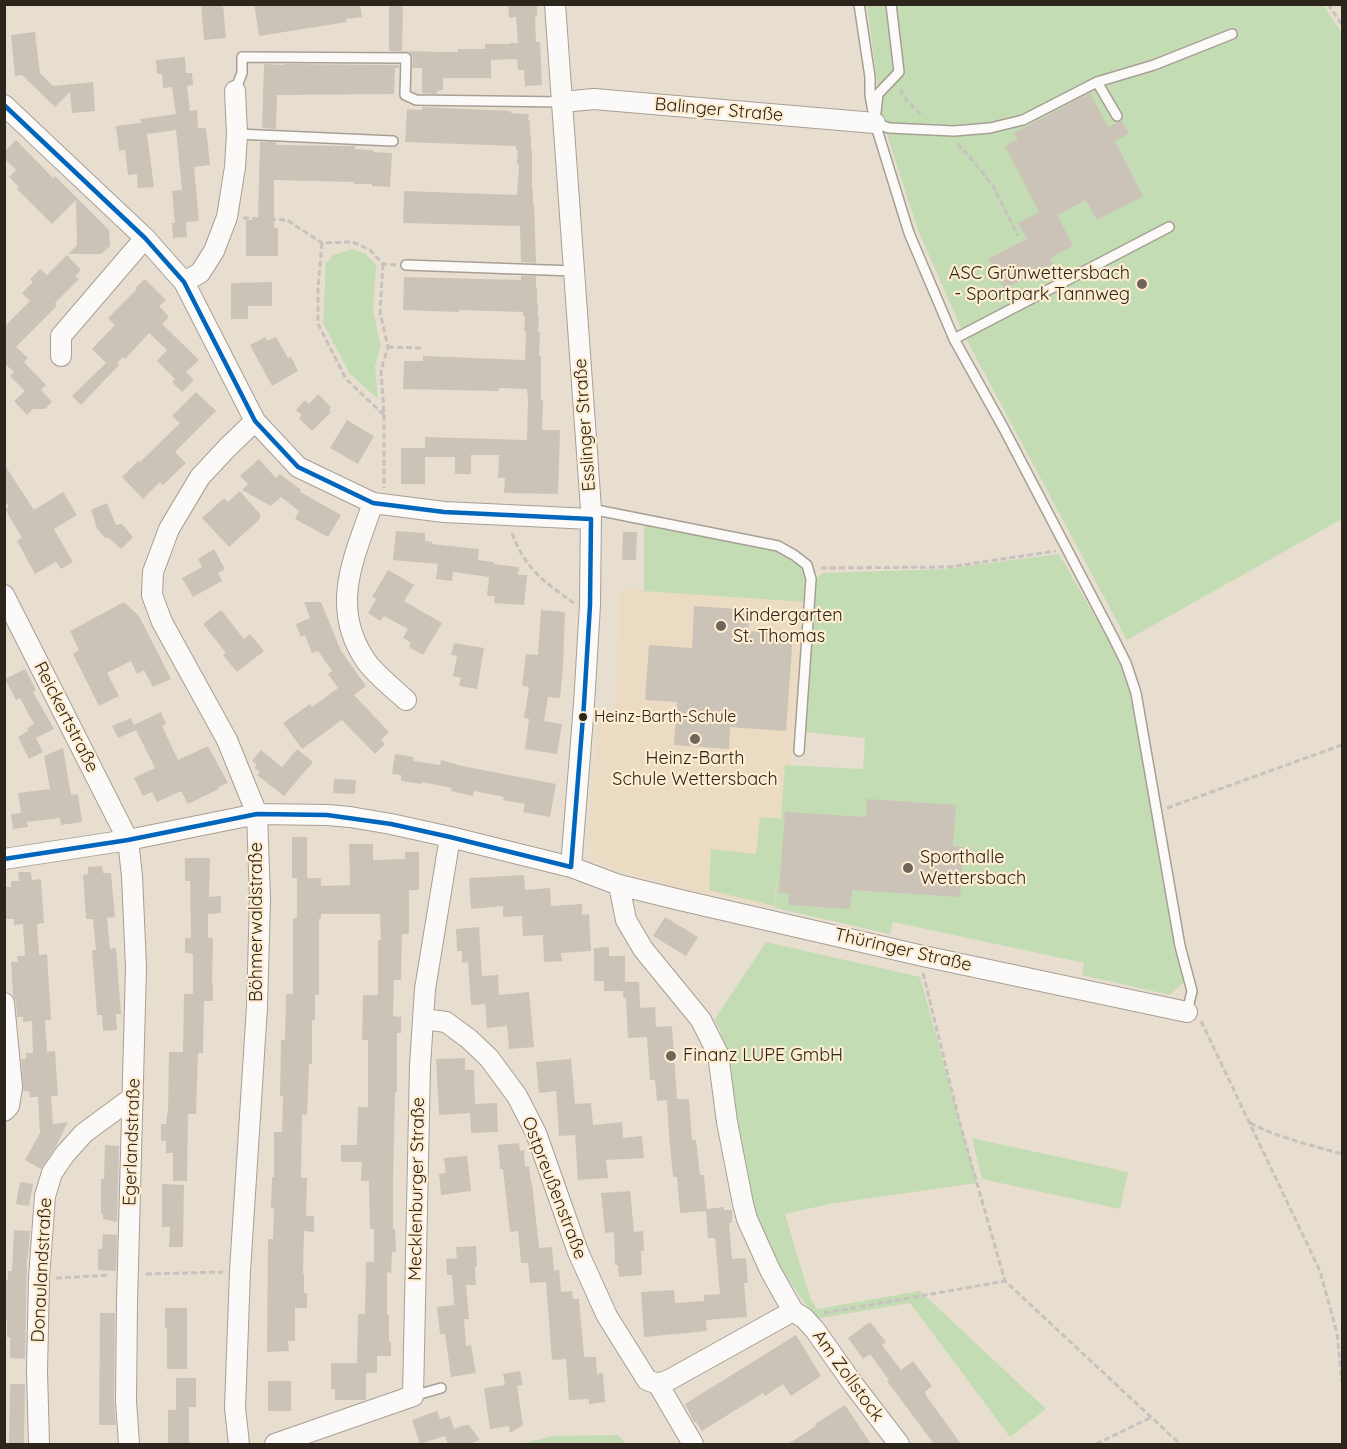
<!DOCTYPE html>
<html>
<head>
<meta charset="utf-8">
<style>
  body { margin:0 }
  #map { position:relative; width:1347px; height:1449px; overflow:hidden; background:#e8ded0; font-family:Quicksand,sans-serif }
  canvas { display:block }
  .frame { position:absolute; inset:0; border:6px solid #2c251b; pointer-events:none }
</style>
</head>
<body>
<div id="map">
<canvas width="1347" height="1449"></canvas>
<div class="frame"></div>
</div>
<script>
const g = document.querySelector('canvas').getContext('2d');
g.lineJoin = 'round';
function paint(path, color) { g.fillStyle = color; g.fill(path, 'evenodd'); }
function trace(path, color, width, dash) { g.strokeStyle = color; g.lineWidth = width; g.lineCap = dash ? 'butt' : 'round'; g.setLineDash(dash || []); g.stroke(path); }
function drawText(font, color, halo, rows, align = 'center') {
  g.font = font + ' Quicksand,sans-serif'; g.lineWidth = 4.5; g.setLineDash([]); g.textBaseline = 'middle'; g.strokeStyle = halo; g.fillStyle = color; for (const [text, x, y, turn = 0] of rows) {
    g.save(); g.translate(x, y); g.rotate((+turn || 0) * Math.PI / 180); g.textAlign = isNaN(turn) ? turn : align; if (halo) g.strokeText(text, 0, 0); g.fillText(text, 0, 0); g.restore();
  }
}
const built = new Path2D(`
  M621,589L806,602L791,765H785L775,908L673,886L614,869L594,861L588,846L598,712H615Z`);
const green = new Path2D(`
  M867,5H1323L1342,33V519L1127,640L965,337L918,230L882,119Z
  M353,249L366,254L376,265L373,311L381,346L375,366L378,399L350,374L323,323L326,263L333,255Z
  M644,525L775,550L796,562L803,568L807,577L806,602L644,591Z
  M1059,554L1124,667L1134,694L1185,983L1182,984L1170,995L1082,975L1084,963L893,922L890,934L775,908L777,876L774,906L709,890L711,849L756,854L760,817L781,819L785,765L863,769L865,738L804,732L817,578L822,573L946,569Z
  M766,942L920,977L977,1183L829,1204L785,1214L810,1298L817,1309L920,1291L1046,1409L1010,1437L910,1303L816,1319L777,1263L759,1222L747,1186L720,1030L714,1020Z
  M972,1138L1128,1172L1120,1209L982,1179Z
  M618,1435L626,1444H520L553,1436Z`);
const building = new Path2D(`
  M201,4H223L226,38L204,40Z
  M254,4H360L362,17L346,19L347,22L259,36Z
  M389,4H403L402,51L443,52H458V49H485V44H510V43H518L516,17L509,18L508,4H537V16L535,17L536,42H540L542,85L525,86L524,70H518L517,59L491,60V78H443V90L437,91V94L422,93V68H412L413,58L409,52L389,51Z
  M35,32L40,73L53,86L93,82L95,111L72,113L70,92L55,107L22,75L15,76L11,35Z
  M185,57L186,73H192L193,85L187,86L190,111L197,110L198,128H206L210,165L194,167L199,221L186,222L187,237L173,238L172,223H175L172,191L182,190L176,130L147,134L154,187L138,188L137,174L128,175L125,150L119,151L116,126L141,123L140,119L176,114L172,87L163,88L162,74H157L156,60Z
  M264,64L283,65V64L399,65V68H395L394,94L277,95L276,129L262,128Z
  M1090,93L1108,127L1122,121L1129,134L1115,141L1143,196L1097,220L1086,200L1057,215L1073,246L1050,258L1053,264L1004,289L988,259L1027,239L1018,223L1039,212L1005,146L1018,139L1014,133Z
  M422,107L511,111V113L529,114L528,120L530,121V135H531V150H532V190H533V204H534L536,263L521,262L520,226L403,223L404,191L517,195L519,165L517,164L518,150H516V146L405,142L407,109L422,110Z
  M16,140L53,178L55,176L109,230L110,246L101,254H68L77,245L76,200L52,224L17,189L19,187L9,177L16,170L4,158V152Z
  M260,142H276V145L355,146V149L373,150V152L392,153L390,187L372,186V184H354V182L274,180V228H278V256H246V220H258Z
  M67,255L81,270L75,276L79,279L55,303L57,306L16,347L28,358L24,362L46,385L41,390L52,402L45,409H33L27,415L14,401L25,391L10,376L14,372L4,363V327L30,301L22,293L33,282L30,279L40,269L47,275Z
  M521,276H536V288H537V303H538V317H539L538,332H540L539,356H541V400H543L542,430H560L558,494L504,493L505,478H498L499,455H471V474H455V457H425V484H401V448H425V437L527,440L528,400L527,389L499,388V391L403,389L404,361H423V356L525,360L526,331H524L525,316H523V312L459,310V312L403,310L404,277L521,280Z
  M145,279L166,300L159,306L169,317L162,324L199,360L186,372L194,380L182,392L172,382L175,379L157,361L167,350L149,333L125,359L123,357L117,363L119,365L81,405L72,396L106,363L92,349L115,325L108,318L137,289L135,288Z
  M272,282V306H248V319H231V283Z
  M265,337L267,341L276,337L288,358L291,357L298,371L272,386L250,345Z
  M196,392L216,411L175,452L186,463L163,485L160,482L143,499L122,477L139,460L140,462L180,423L172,416Z
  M318,394L331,407L329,410L331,412L312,431L299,418L302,415L296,410L305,400L309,404Z
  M347,420L374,436L358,464L330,448Z
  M259,459L276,478L280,474L301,490L300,492L341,515L328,537L295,519L299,511L281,497L271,506L242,490L248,484L240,476Z
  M4,464L34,510L63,492L77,515L54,529L73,562L61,569L56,562L35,574L17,541L22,538L5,509L9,507L4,499Z
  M240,491L260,514V519L229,547L202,518L224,498L228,502Z
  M107,503L116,525L122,524L133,537L121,549L109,538H105L97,529L96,525L91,510Z
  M396,531L425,533V541L433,542L432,544L479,549L478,560L494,562V564L519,567L518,575H527L524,605L494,603L495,596H487L489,577L453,572L452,581L436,579L438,564L393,560Z
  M623,532H637L636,560H622Z
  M214,549L225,569L218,573L222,581L193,597L182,578L202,567L198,559Z
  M388,570L414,585L404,601L442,623L423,655L409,647L411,643L403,638L408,629L384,616L380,621L368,613L376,599L372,597Z
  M124,602L139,616L171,679L153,687L144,670L137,674L131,661L107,673L119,696L99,706L73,654L79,650L70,631Z
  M304,602H321L341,651L366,686L354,695L389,732L381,740L385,744L375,754L342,720L302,749L283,723L310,704L312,707L338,688L328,674L332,671L318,651L312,653L305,635L301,637L296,624L310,618Z
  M694,606L750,610L748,631L793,634L786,731L730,727L729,749L674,745L677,702L645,700L649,645L692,648Z
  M221,610L244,639L250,634L264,651L237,672L223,655L226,653L203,624Z
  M541,610L565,612L563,667L560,698L548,697L544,721L562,724L557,754L525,749L529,719L524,718L529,687L522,686L526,654L538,655Z
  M454,643L484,648L477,689L459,686L461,678L453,676L457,656L451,655Z
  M25,669L36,690L33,692L54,729L36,738L43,752L29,759L18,737L28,731L27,728L34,724L20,698L16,700L5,679Z
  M161,712L166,724L162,726L178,760L208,746L228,783L218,787L219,789L188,804L181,791L157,802L152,792L143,796L134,778L155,768L136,730L118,738L112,726L131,718L134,725Z
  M63,748L71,795L78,794L82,822L61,825L60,818L27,822L28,827L13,829L11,814L21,813L18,793L50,789L44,756Z
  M297,749L313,762L284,796L257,775L260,772L254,768L257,765L252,761L261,750L282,767Z
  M395,754L414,757L413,761L440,765L441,760L462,766L556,784L550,817L523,812L525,804L503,800L504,797L474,791L473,796L451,791L452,788L422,782V784L401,781V775L392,774Z
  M334,779L356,780L355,794L333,793Z
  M867,799L956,805L953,846L964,847L960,897L852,890L850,909L788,905L789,893H779L785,812L866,817Z
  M292,837H307V878H292Z
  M349,844H373V860L405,859V852H419V890H409V934H402L401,980H394L393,1016L401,1017V1033H397V1092H395L393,1183V1229H395L396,1252H392L391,1273L387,1272V1314L389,1315V1342H391V1356H377V1373H366V1400H335V1389H331V1363H357L358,1314H365L366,1262H374V1229H370L369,1181H361L362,1162H341V1145H357L358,1107H368V1040H362L363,995H378V940H381L380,914H321V919H319V995H315V1020H312V1064H309L307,1115L302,1114L301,1178H307L306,1216H314V1232L304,1231L303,1274H304V1293H307V1308H295V1341H288L289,1351L267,1352L268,1239H273L274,1208H271L272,1177H274V1132H282L283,1096H280L281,1040H285L286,994H293V918H297V878H321V886L350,885Z
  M185,858H210L209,897L221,896V913L208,914V938H213L212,985H213V1001H204L203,1053H198L196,1114H188L187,1181H173V1153H166V1141H161V1124H166L167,1113H168L169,1052H183L184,994H193V954L185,953V938H191L190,881H185Z
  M102,866L103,873H111L115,917L107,918L110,949L116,948L121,1014H116L117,1030L103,1031L102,1015H97L92,950H96L93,919H86L83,875L88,874V867Z
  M18,872H31L32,880L41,879L44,923L37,924L39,955L47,954L51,1020H45L47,1052L55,1051L58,1096H51L53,1124L68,1122L55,1148L41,1169L25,1160L40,1133L38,1097H30L29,1091H23L21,1059H26V1053H33L32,1021L23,1022V1017H17L16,1002L13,995L11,962H18L17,956H25L23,924L14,925V919H6L4,887H11V881H19Z
  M524,875L525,890L550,888L551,906L582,904V915L589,914L591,951L561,953L562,961L544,962L543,935L523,936L522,916L503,917V906L471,909L469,878Z
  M665,917L698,937L686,956L653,936Z
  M479,927L482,976L498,975L499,995L529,992L534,1047L509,1049L507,1026L487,1028L485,1004L471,1005L468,962L462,963V951H457L456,929Z
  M609,947V956H625V982H639L640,1008L655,1007L656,1027L672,1026L677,1099H689L692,1140H696L700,1175H704L707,1209L724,1207V1210H732V1223H729L732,1259L746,1258L748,1283H744L747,1317L706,1320L707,1331L644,1337L641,1292L674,1290L675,1303L704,1301V1295L720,1294L715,1238H708L706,1211L680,1213L677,1177H673L669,1135L667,1100H670L657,1101L655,1080H650L647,1037L628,1038L626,998H623V991H604V981H594V948Z
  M465,1058V1070H474L475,1104L497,1103L498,1132L471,1133L470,1113L439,1115L436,1059Z
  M571,1059L575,1104L591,1103L593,1125L622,1122L623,1138L642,1136L644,1158L606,1160L608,1178L578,1180L575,1135L559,1136L556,1091L539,1093L536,1062Z
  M519,1143L520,1151L524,1150L525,1167L529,1166L531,1183H532L539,1248L552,1247L554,1271L559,1270L561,1292L572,1291L573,1299H579L584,1357H596L597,1374L603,1373L605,1402L589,1404V1399L569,1400L566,1359L552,1360L546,1282L530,1283L528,1263H521L518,1231L510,1232L503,1169H500L498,1145Z
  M105,1145L119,1146L117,1222L103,1219V1214H101V1179H104Z
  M467,1156L471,1191L441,1195L439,1174L446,1173L444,1158Z
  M20,1182L33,1184L29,1206L16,1204Z
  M162,1184L184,1185L183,1247H169L170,1227H162Z
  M630,1191L634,1232L643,1231L644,1251H641L642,1275L619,1277L618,1265H615L614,1232L605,1233L601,1193Z
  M14,1230L30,1231L28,1258H27L25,1359L10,1358V1337H7V1319H4V1280H8V1271H12Z
  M103,1234L117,1235L116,1271L98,1270V1249H102Z
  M476,1246L477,1267H475L476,1285H466L469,1319H464L466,1346L471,1345L476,1373L451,1377L445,1334H440L437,1307L454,1305L452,1275H447L446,1259L457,1258L456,1247Z
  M165,1308H187V1369H167V1328H165Z
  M100,1313H115L114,1401L116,1425H99Z
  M870,1322L886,1342L882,1345L901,1370L913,1361L932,1386L925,1392L926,1394H925L961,1444H934L887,1381L889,1380L870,1354L863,1359L848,1338Z
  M796,1335L821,1376L791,1396L783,1384L765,1396L763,1393L702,1431L696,1422H694L685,1404Z
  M520,1371L523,1385L517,1386L523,1425L510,1433L509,1426L490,1429L484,1388L505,1385L503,1374Z
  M176,1378H196V1407H189V1444H168V1410H176Z
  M268,1381H291V1411H268Z
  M10,1384H25L24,1444H9Z
  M845,1405L871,1444H788L816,1426L815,1424Z
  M437,1411L440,1419L450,1416L454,1429L465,1425H469L480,1440L473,1442L474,1444H448L445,1436L420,1444L412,1420Z`);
const path = new Path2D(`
  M1328,4L1342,25
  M901,89L902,95L922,116
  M957,144L968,155L993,186L1018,236
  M243,218L287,220L322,243L353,242L370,250L383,264L396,265
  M322,243L318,287V324L346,379L384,415
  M383,264L380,312L388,347L381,370L384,415V488
  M388,347L424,348
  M512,533C525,569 544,582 574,603
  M821,568L949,567L1056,551
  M1167,808L1342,745
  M923,973L960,1124L1005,1281L1180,1444
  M1201,1021L1320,1271L1337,1333L1342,1383
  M1250,1123C1279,1138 1311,1145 1342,1154
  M146,1274L223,1272
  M56,1278L110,1275
  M824,1313L1005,1281
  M1096,1444L1152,1417`);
const lane = new Path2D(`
  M859,4L870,77V95L875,123L909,233L954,339L1003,427L1113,637L1126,663L1136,693L1180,946L1192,991L1187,1012
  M1097,82L1117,116
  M235,91L242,73V57L406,58L405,95L416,100L562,102
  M876,112L878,94L899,72L891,4
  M875,123L889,128L954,131L990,128L1023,120L1097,82L1154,65L1232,34
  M237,134L393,141
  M406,265L574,271
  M954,339L1169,227
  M591,509L778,546L794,555L807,565L811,579L799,751
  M413,1396L441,1388`);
const street = new Path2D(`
  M555,4L591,509L590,605L584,704L571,867
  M562,102L594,99L875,123
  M4,105L145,238L184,282L255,421L298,467L373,503L444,512L591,519
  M184,282L200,273L214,251L227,217L235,167L237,134L235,91
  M61,356V336L145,238
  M373,503C354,558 329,607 366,661C374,673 395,690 406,700
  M4,595L128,840L132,876L136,967L127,1302L126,1401L129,1444
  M4,859L128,840L257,814L327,815L350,817L391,824L450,837L571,867L619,885L680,900L923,956L1187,1012
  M619,885L626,920L643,949L701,1020L718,1054L727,1122L743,1204L747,1219L770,1270L793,1311L804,1318L815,1330L853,1384L899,1444
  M4,1003L12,1087L9,1106L4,1111
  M423,1019L446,1022L469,1039L489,1058L517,1096L536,1133L578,1252L607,1316L647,1380L658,1384L693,1444
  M658,1384L669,1380L793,1311
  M39,1444L37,1371L39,1278L45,1196L52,1173L65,1154L84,1133L133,1097
  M239,1444L235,1408L240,1271L257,1007L260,898L257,814L227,740L162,622L152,595L153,572L169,529L200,477L227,448L255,421
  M275,1444L413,1396L420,1066L425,989L450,837`);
const bus1 = new Path2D(`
  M4,105L145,238L184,282L255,421L298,467L373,503L444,512L591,519L590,605L584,704L571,867L450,837L391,824L327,815L257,814L128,840L4,859`);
const markers = [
  [1142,284,6,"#6e665a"],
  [721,626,6,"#6e665a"],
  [583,717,5,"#2c251b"],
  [695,739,6,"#6e665a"],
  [908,868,6,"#6e665a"],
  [671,1056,6,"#6e665a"]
];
const busNames = [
  ["Heinz-Barth-Schule",594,717]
];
const streetNames = [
  ["Balinger Straße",719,110,5],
  ["Esslinger Straße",585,425,-94],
  ["Reickertstraße",66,717,63],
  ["Böhmerwaldstraße",257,922,-90],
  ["Thüringer Straße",903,950,13],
  ["Egerlandstraße",132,1142,-88],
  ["Ostpreußenstraße",554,1188,69],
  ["Mecklenburger Straße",417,1189,-89],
  ["Donaulandstraße",42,1270,-87],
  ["Am Zollstock",848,1376,54]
];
const poiNames = [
  ["ASC Grünwettersbach",1130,274,"right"],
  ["- Sportpark Tannweg",1130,295,"right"],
  ["Kindergarten",733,616],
  ["St. Thomas",733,637],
  ["Heinz-Barth",695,759,"center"],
  ["Schule Wettersbach",695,780,"center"],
  ["Sporthalle",920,858],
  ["Wettersbach",920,879],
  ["Finanz LUPE GmbH",683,1056]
];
paint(built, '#ebdbc2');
paint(green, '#c4dcb4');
paint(building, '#cbc3b8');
trace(lane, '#a79f95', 12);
trace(street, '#a79f95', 22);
trace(path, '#c7c2be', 3, [6, 3]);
trace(lane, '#fcfaf8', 9);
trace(street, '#fcfaf8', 20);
trace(bus1, '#0065bd', 4.5);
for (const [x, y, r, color] of markers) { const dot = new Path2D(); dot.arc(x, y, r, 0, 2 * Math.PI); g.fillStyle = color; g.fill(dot); trace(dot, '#ffedd2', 2); }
drawText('16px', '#2c251b', '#ffedd2', busNames, 'left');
drawText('18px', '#2c251b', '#ffedd2', streetNames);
drawText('18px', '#2c251b', '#ffedd2', poiNames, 'left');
</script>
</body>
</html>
